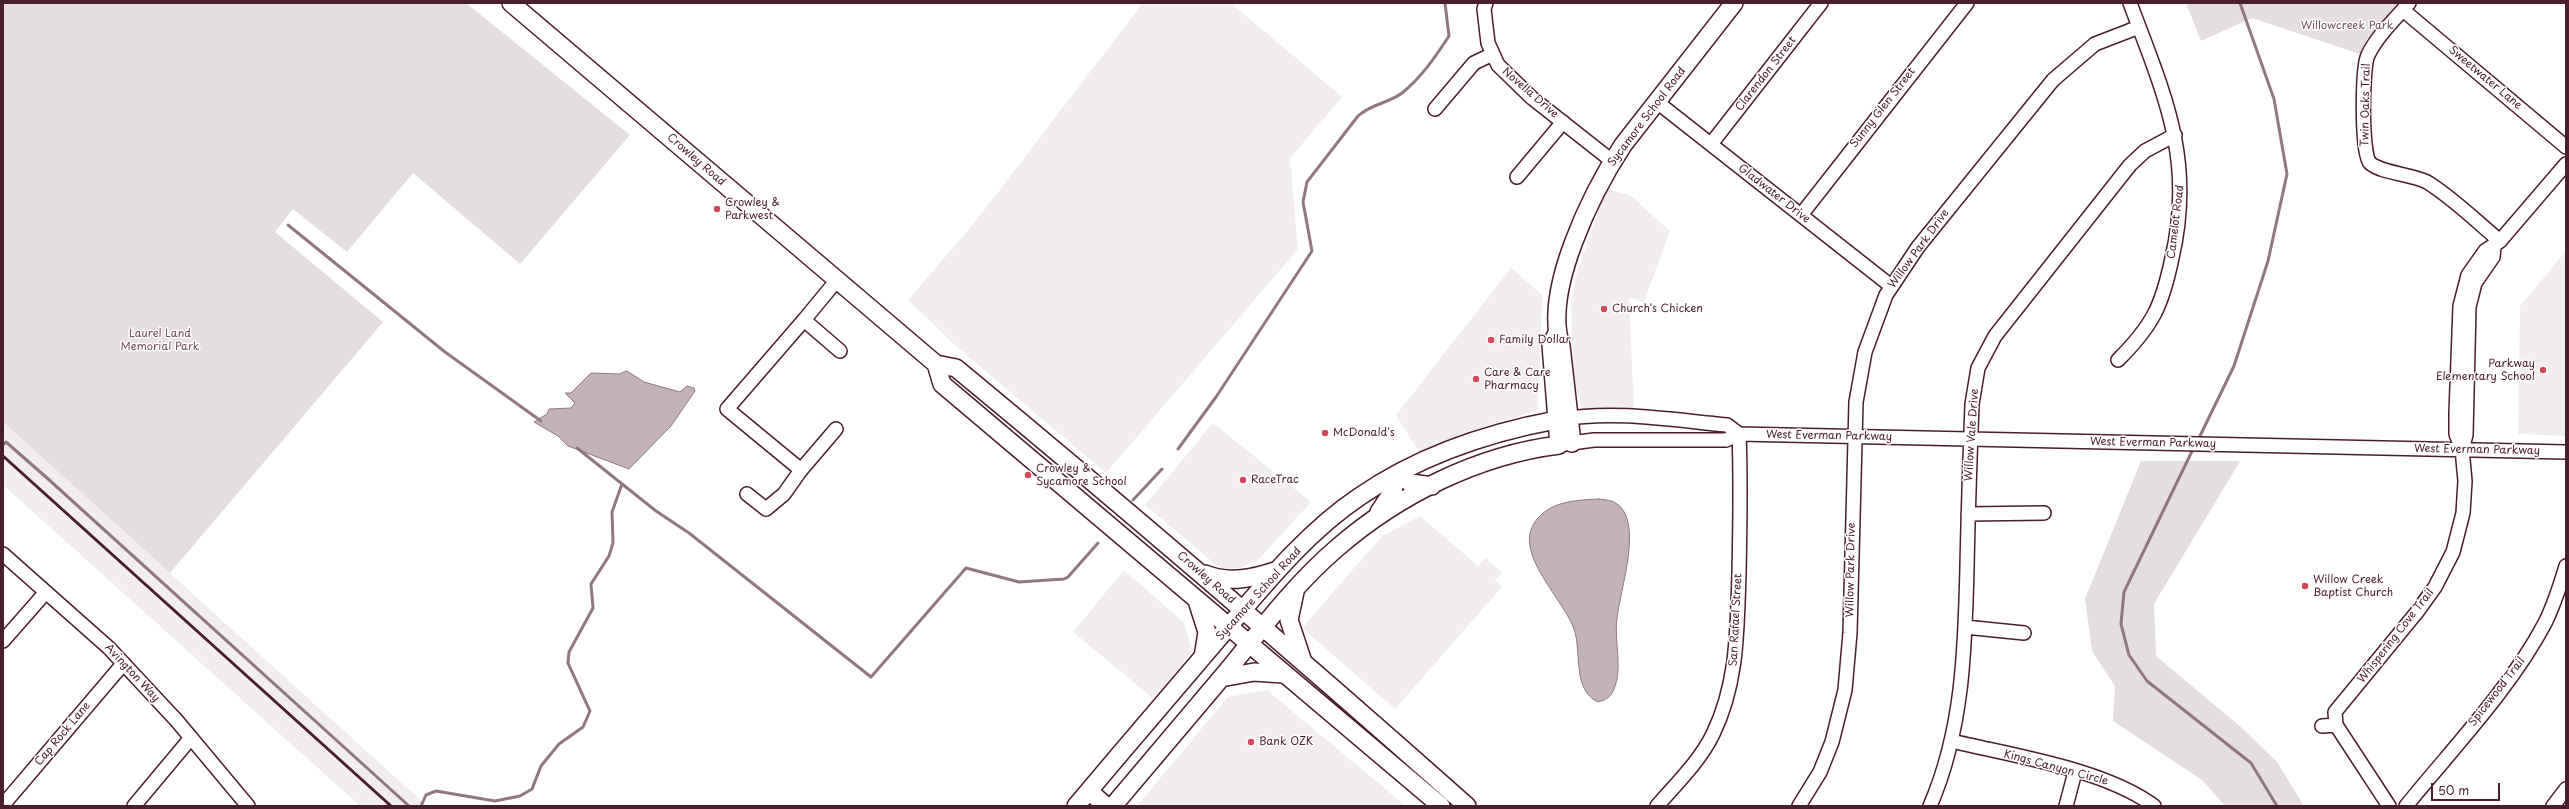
<!DOCTYPE html>
<html>
<head>
<meta charset="utf-8">
<style>
  body { margin:0 }
  #map { position:relative; width:2569px; height:809px; overflow:hidden; background:#fff; font-family:"Playpen Sans",sans-serif }
  canvas { display:block }
  .frame { position:absolute; inset:0; border:4px solid #4a1f2b; pointer-events:none }
  .scale { position:absolute; left:2431px; top:783px; width:69px; height:18px; box-sizing:border-box; border:2px solid #4a1f2b; border-top:0; padding-left:5px; font-size:12px; line-height:14px; white-space:nowrap; color:#4a1f2b; -webkit-text-stroke:3px #fff; paint-order:stroke }
</style>
</head>
<body>
<div id="map">
<canvas width="2569" height="809"></canvas>
<div class="frame"></div>
<div class="scale">50 m</div>
</div>
<script>
const g = document.querySelector('canvas').getContext('2d');
g.lineJoin = 'round';
function paint(path, color) { g.fillStyle = color; g.fill(path, 'evenodd'); }
function trace(path, color, width, dash) { g.strokeStyle = color; g.lineWidth = width; g.lineCap = dash ? 'butt' : 'round'; g.setLineDash(dash || []); g.stroke(path); }
function drawText(font, color, halo, rows, align = 'center') {
  g.font = font + ' "Playpen Sans",sans-serif'; g.lineWidth = 3; g.setLineDash([]); g.textBaseline = 'middle'; g.strokeStyle = halo; g.fillStyle = color; for (const [text, x, y, turn = 0] of rows) {
    g.save(); g.translate(x, y); g.rotate((+turn || 0) * Math.PI / 180); g.textAlign = isNaN(turn) ? turn : align; if (halo) g.strokeText(text, 0, 0); g.fillText(text, 0, 0); g.restore();
  }
}
const built = new Path2D(`
  M1143,3H1231L1342,97L1290,158L1298,249L1106,473L958,348L908,300L972,226Z
  M1606,189L1630,195L1670,231L1644,302L1629,297L1634,410L1582,409L1573,378L1571,304L1576,276Z
  M2566,251V436L2518,434L2520,306Z
  M1511,268L1542,295L1538,410L1464,433L1419,452L1396,415Z
  M3,422L427,806H360L3,485Z
  M1213,423L1311,502L1258,560L1240,568L1221,569L1145,505Z
  M1420,516L1478,566L1486,558L1502,573L1495,580L1502,587L1395,709L1302,628L1382,536Z
  M1124,570L1184,623L1192,651L1155,700L1073,632Z
  M1267,690L1304,721L1406,806H1137L1228,697Z`);
const green = new Path2D(`
  M3,3H466L630,135L520,264L413,173L347,252L293,209L275,232L383,322L170,573L3,422Z
  M2186,3H2398L2366,41L2360,54L2252,18L2201,41Z
  M2141,461H2240L2154,604L2156,656L2242,728L2277,762L2304,806H2225L2202,780L2113,721L2115,686L2092,651L2085,599Z`);
const water = new Path2D(`
  M627,371L644,382L680,392L687,386L694,388L695,391L671,426L629,469L568,446L558,436L534,422L547,414L549,409L571,408L575,403L565,393H571L591,373L619,374Z
  M1599,499C1604,500 1611,500 1614,502C1646,518 1619,592 1617,619C1614,641 1623,668 1614,689C1611,697 1606,700 1598,702C1572,690 1582,652 1574,629C1562,596 1509,550 1538,518C1553,501 1577,500 1599,499Z`);
const stream = new Path2D(`
  M288,225L445,352L541,421
  M2198,440L2234,366L2268,261L2287,174L2274,99L2240,3
  M3,445L6,442L47,478L409,806
  M2194,447L2124,592L2121,624L2129,655L2147,681L2251,763L2277,806
  M577,448L656,511L689,533L871,677L966,568L1019,582L1064,579L1068,577L1098,543
  M1178,449L1216,397L1312,251L1303,202L1307,182L1358,116C1371,104 1389,103 1402,93C1421,78 1436,56 1449,36L1445,3
  M1133,500L1162,469
  M421,806L426,795L436,791L495,801L520,796L532,789L541,766L559,744L583,727L590,711L568,663L569,652L593,608L591,584L609,556L613,543L612,512L622,484`);
const minor = new Path2D(`
  M1486,3L1484,9L1488,43L1498,65L1532,98L1612,161
  M2409,3C2395,19 2377,36 2368,55C2362,67 2361,154 2370,163C2381,173 2411,174 2427,182C2453,198 2476,221 2500,241
  M2403,10L2566,147
  M1657,102L1891,286
  M1435,109L1474,63L1493,54
  M1711,144L1821,3
  M1517,177L1563,122
  M1801,215L1967,3
  M804,320L837,280
  M2118,360C2153,325 2162,306 2172,258C2195,159 2164,94 2130,3
  M1561,419C1616,410 1672,420 1727,425L1739,434
  M1564,444L1594,440H1726L1739,434L2566,452
  M2462,449L2466,435L2469,307L2475,283L2493,257L2494,247
  M801,470L836,429
  M747,494L766,509L784,494L801,470L727,409L804,320L840,351
  M1968,514L2044,513
  M3,554L109,648L177,721L248,806
  M1965,627L2024,633
  M3,641L46,592
  M2322,726L2336,725
  M1952,741C2014,756 2104,769 2154,806
  M3,805L123,664
  M134,806L190,739
  M1657,806C1676,784 1700,761 1713,734C1738,683 1737,629 1739,574C1740,527 1741,481 1739,434
  M1799,806L1820,772L1832,742L1845,690L1850,633L1856,402L1865,352L1886,295L1918,247L2053,80L2095,44L2139,27
  M1930,806C1963,730 1965,649 1967,568C1968,513 1970,458 1972,404L1978,368L1995,336L2130,165L2145,151L2175,135
  M2066,806L2075,772
  M2389,806L2336,725L2335,712L2417,612L2435,587L2453,552L2463,513L2465,481L2462,449L2456,434V413L2460,306L2468,275L2485,251L2500,241L2566,164
  M2406,806C2453,748 2510,689 2545,623C2554,605 2560,586 2566,566
  M2553,806L2566,789`);
const major = new Path2D(`
  M511,3L936,364L956,368C1129,511 1299,657 1467,806
  M936,364L942,384L1441,806
  M1572,443L1561,346C1542,291 1593,191 1623,145L1734,3
  M1379,512L1393,491L1397,474L1411,483L1432,486
  M1205,574C1230,584 1254,578 1278,570
  M1295,592L1289,620L1302,659
  M1198,604L1207,632L1203,657
  M1221,678L1254,672L1283,674
  M1089,791L1106,806
  M1076,806C1123,750 1171,694 1218,639C1261,589 1304,534 1359,497C1418,456 1486,433 1556,420
  M1113,806C1151,761 1190,715 1228,670C1262,628 1296,583 1337,548C1398,495 1478,455 1559,445L1551,345L1557,333`);
const rail = new Path2D(`
  M3,456L391,806`);
const markers = [
  [717,209,4,"#d1495b"],
  [1604,309,4,"#d1495b"],
  [1491,340,4,"#d1495b"],
  [2543,370,4,"#d1495b"],
  [1476,379,4,"#d1495b"],
  [1325,433,4,"#d1495b"],
  [1028,475,4,"#d1495b"],
  [1243,480,4,"#d1495b"],
  [2305,586,4,"#d1495b"],
  [1251,742,4,"#d1495b"]
];
const parkNames = [
  ["Willowcreek Park",2347,26],
  ["Laurel Land",160,334],
  ["Memorial Park",160,347]
];
const streetNames = [
  ["Clarendon Street",1766,74,-52],
  ["Sweetwater Lane",2485,78,40],
  ["Novella Drive",1530,93,41],
  ["Twin Oaks Trail",2366,105,-89],
  ["Sunny Glen Street",1883,108,-52],
  ["Sycamore School Road",1647,117,-53],
  ["Crowley Road",696,160,41],
  ["Gladwater Drive",1774,194,38],
  ["Camelot Road",2176,222,-83],
  ["Willow Park Drive",1919,249,-54],
  ["Willow Vale Drive",1972,435,-86],
  ["West Everman Parkway",1829,436,1],
  ["West Everman Parkway",2153,443,1],
  ["West Everman Parkway",2477,450,1],
  ["Willow Park Drive",1851,570,-89],
  ["Crowley Road",1206,578,41],
  ["Sycamore School Road",1259,594,-48],
  ["San Rafael Street",1736,620,-87],
  ["Whispering Cove Trail",2396,636,-52],
  ["Avington Way",132,673,47],
  ["Spicewood Trail",2497,692,-52],
  ["Cap Rock Lane",63,734,-50],
  ["Kings Canyon Circle",2056,768,15]
];
const poiNames = [
  ["Crowley &",725,203],
  ["Parkwest",725,216],
  ["Church's Chicken",1612,309],
  ["Family Dollar",1499,340],
  ["Parkway",2535,364,"right"],
  ["Elementary School",2535,377,"right"],
  ["Care & Care",1484,373],
  ["Pharmacy",1484,386],
  ["McDonald's",1333,433],
  ["Crowley &",1036,469],
  ["Sycamore School",1036,482],
  ["RaceTrac",1251,480],
  ["Willow Creek",2313,580],
  ["Baptist Church",2313,593],
  ["Bank OZK",1259,742]
];
paint(built, '#f2eeef');
paint(green, '#e5dee0');
paint(water, '#c1b3b6');
trace(water, '#91787e', 1);
trace(stream, '#91787e', 3);
trace(minor, '#4a1f2b', 16);
trace(major, '#4a1f2b', 20);
trace(minor, '#fff', 13);
trace(major, '#fff', 17);
trace(rail, '#4a1f2b', 3);
for (const [x, y, r, color] of markers) { const dot = new Path2D(); dot.arc(x, y, r, 0, 2 * Math.PI); g.fillStyle = color; g.fill(dot); trace(dot, '#fff', 1.5); }
drawText('11px', '#714f58', '#fff', parkNames);
drawText('11px', '#4a1f2b', '#fff', streetNames);
drawText('11px', '#4a1f2b', '#fff', poiNames, 'left');
</script>
</body>
</html>
